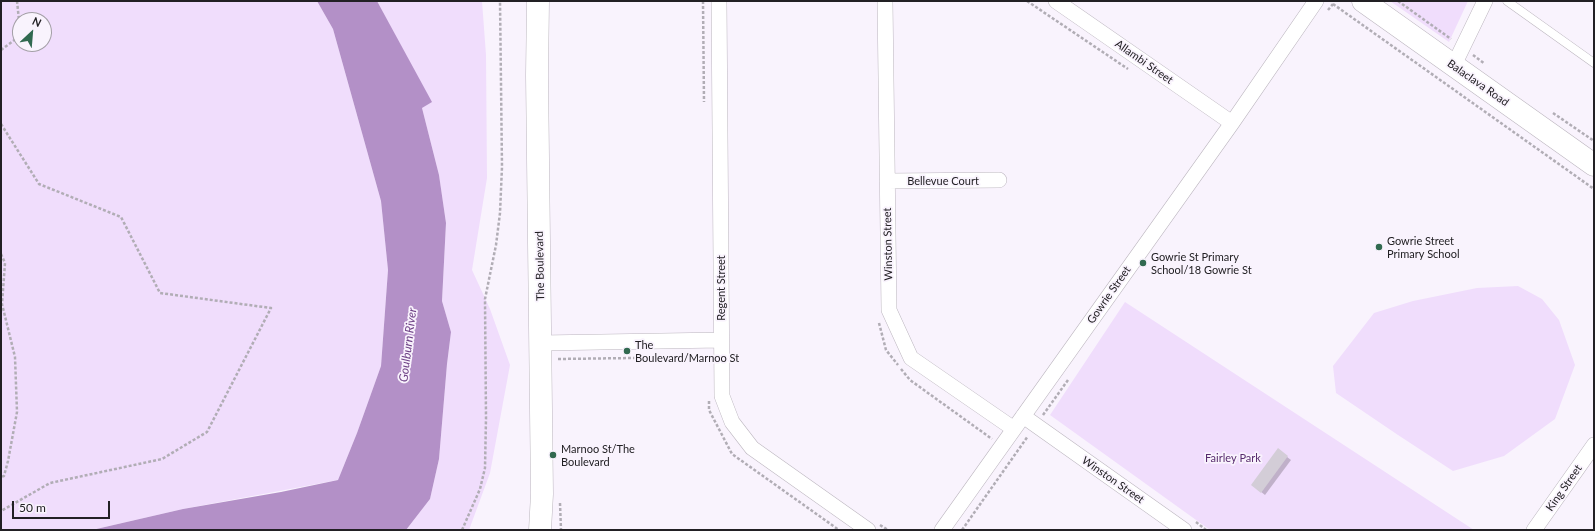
<!DOCTYPE html>
<html>
<head>
<meta charset="utf-8">
<style>
  body { margin:0 }
  #map { position:relative; width:1595px; height:531px; overflow:hidden; background:#f9f3fd; font-family:Lato,sans-serif }
  canvas { display:block }
  .frame { position:absolute; inset:0; border:2px solid #222024; pointer-events:none }
  .north { position:absolute; left:12px; top:12px; width:40px; height:40px; box-sizing:border-box; background:#f9f3fd; border:1px solid #a39fa6; border-radius:50%; rotate:26deg; font-size:11px; font-weight:700; line-height:16px; text-align:center; color:#222024 }
  .north::after { content:''; display:block; margin:auto; width:14px; height:18px; background:#316950; clip-path:polygon(50% 0,100% 100%,50% 72%,0 100%) }
  .scale { position:absolute; left:12px; top:501px; width:98px; height:18px; box-sizing:border-box; border:2px solid #222024; border-top:0; padding-left:5px; font-size:12px; line-height:14px; white-space:nowrap; color:#222024; -webkit-text-stroke:3px #f9f3fd; paint-order:stroke }
</style>
</head>
<body>
<div id="map">
<canvas width="1595" height="531"></canvas>
<div class="frame"></div>
<div class="north">N</div>
<div class="scale">50 m</div>
</div>
<script>
const g = document.querySelector('canvas').getContext('2d');
g.lineJoin = 'round';
function paint(path, color) { g.fillStyle = color; g.fill(path, 'evenodd'); }
function trace(path, color, width, dash) { g.strokeStyle = color; g.lineWidth = width; g.lineCap = dash ? 'butt' : 'round'; g.setLineDash(dash || []); g.stroke(path); }
function drawText(font, color, halo, rows, align = 'center') {
  g.font = font + ' Lato,sans-serif'; g.lineWidth = 3.5; g.setLineDash([]); g.textBaseline = 'middle'; g.strokeStyle = halo; g.fillStyle = color; for (const [text, x, y, turn = 0] of rows) {
    g.save(); g.translate(x, y); g.rotate((+turn || 0) * Math.PI / 180); g.textAlign = isNaN(turn) ? turn : align; if (halo) g.strokeText(text, 0, 0); g.fillText(text, 0, 0); g.restore();
  }
}
const green = new Path2D(`
  M1,1H317L333,29L381,201L388,270L381,366L357,433L338,480L183,509L92,530H1ZM20,20H44V44H20Z
  M377,1H482L486,55L487,178L472,270L490,309L510,365L490,473L469,530H406L430,499L439,459L447,364L451,332L442,301L446,223L439,175L422,108L431,102Z
  M1390,1H1468L1449,42Z
  M1518,286L1542,299L1559,320L1575,365L1555,419L1504,456L1453,471L1398,435L1336,393L1333,366L1374,313L1413,301L1477,288Z
  M1125,302L1474,530H1210L1050,415Z`);
const water = new Path2D(`
  M317,1H377L432,102L422,108L439,175L446,223L442,301L451,332L447,364L439,459L430,499L406,530H92L183,509L281,492L338,480L357,433L381,366L388,270L381,201L333,29Z`);
const shadow = new Path2D(`
  M1278,450L1291,460L1265,495L1255,487Z`);
const building = new Path2D(`
  M1278,448L1288,456L1261,493L1251,485Z`);
const path = new Path2D(`
  M17,1L20,30
  M703,1L704,102
  M1027,1L1128,69
  M1398,1L1451,39
  M1333,4L1594,189
  M1328,10L1333,4
  M1,50L20,36
  M1473,55L1485,64
  M1553,113L1594,141
  M1,124L39,184L121,217L160,293L271,308L207,432L162,459L50,483L1,511
  M1,254L5,263L2,304L15,357L17,412L8,461L4,476L1,477
  M879,323L886,350L898,365
  M558,359L708,357
  M901,369L910,380L992,439
  M709,401V410L732,454L839,530
  M1043,415L1068,380
  M560,503L561,530
  M1196,522L1206,530
  M880,525L888,530
  M462,530L480,489L485,468L486,418L485,299L496,245L500,213L502,167L500,1
  M962,530L1028,436`);
const lane = new Path2D(`
  M1507,1L1594,63`);
const street = new Path2D(`
  M719,1L722,396L732,422L752,448L868,530
  M885,1L889,310L911,358L1014,429
  M1056,1L1232,123
  M1454,65L1485,1
  M887,181L999,180
  M541,343L721,340
  M1023,416L1184,530
  M942,530L1232,123L1316,1
  M1534,530L1594,445`);
const secondary = new Path2D(`
  M538,1L537,75L542,494L540,530
  M1363,1L1594,165`);
const markers = [
  [1379,247,4,"#316950"],
  [1143,263,4,"#316950"],
  [627,351,4,"#316950"],
  [553,455,4,"#316950"]
];
const streetNames = [
  ["Allambi Street",1144,62,35],
  ["Balaclava Road",1478,83,35],
  ["Bellevue Court",943,181],
  ["Winston Street",888,244,-91],
  ["The Boulevard",540,266,-91],
  ["Regent Street",721,288,-90],
  ["Gowrie Street",1109,295,-55],
  ["Winston Street",1113,480,35],
  ["King Street",1564,488,-55]
];
const poiNames = [
  ["Gowrie Street",1387,241],
  ["Primary School",1387,254],
  ["Gowrie St Primary",1151,257],
  ["School/18 Gowrie St",1151,270],
  ["The",635,345],
  ["Boulevard/Marnoo St",635,358],
  ["Marnoo St/The",561,449],
  ["Boulevard",561,462]
];
const parkNames = [
  ["Fairley Park",1233,458]
];
const waterNames = [
  ["Goulburn River",408,345,-83]
];
paint(green, '#f0ddfc');
paint(water, '#b390c7');
paint(shadow, '#0003');
paint(building, '#d3cdd7');
trace(lane, '#bcb6bf', 9);
trace(street, '#bcb6bf', 16);
trace(secondary, '#bcb6bf', 23);
trace(path, '#b1adb5', 2.5, [3, 2]);
trace(lane, '#fff', 8);
trace(street, '#fff', 15);
trace(secondary, '#fff', 22);
for (const [x, y, r, color] of markers) { const dot = new Path2D(); dot.arc(x, y, r, 0, 2 * Math.PI); g.fillStyle = color; g.fill(dot); trace(dot, '#f9f3fd', 1.5); }
drawText('11px', '#222024', '#f9f3fd', streetNames);
drawText('11px', '#222024', '#f9f3fd', poiNames, 'left');
drawText('11px', '#572b6d', '#f9f3fd', parkNames);
drawText('italic 12px', '#6e4286', '#f9f3fd', waterNames);
</script>
</body>
</html>
